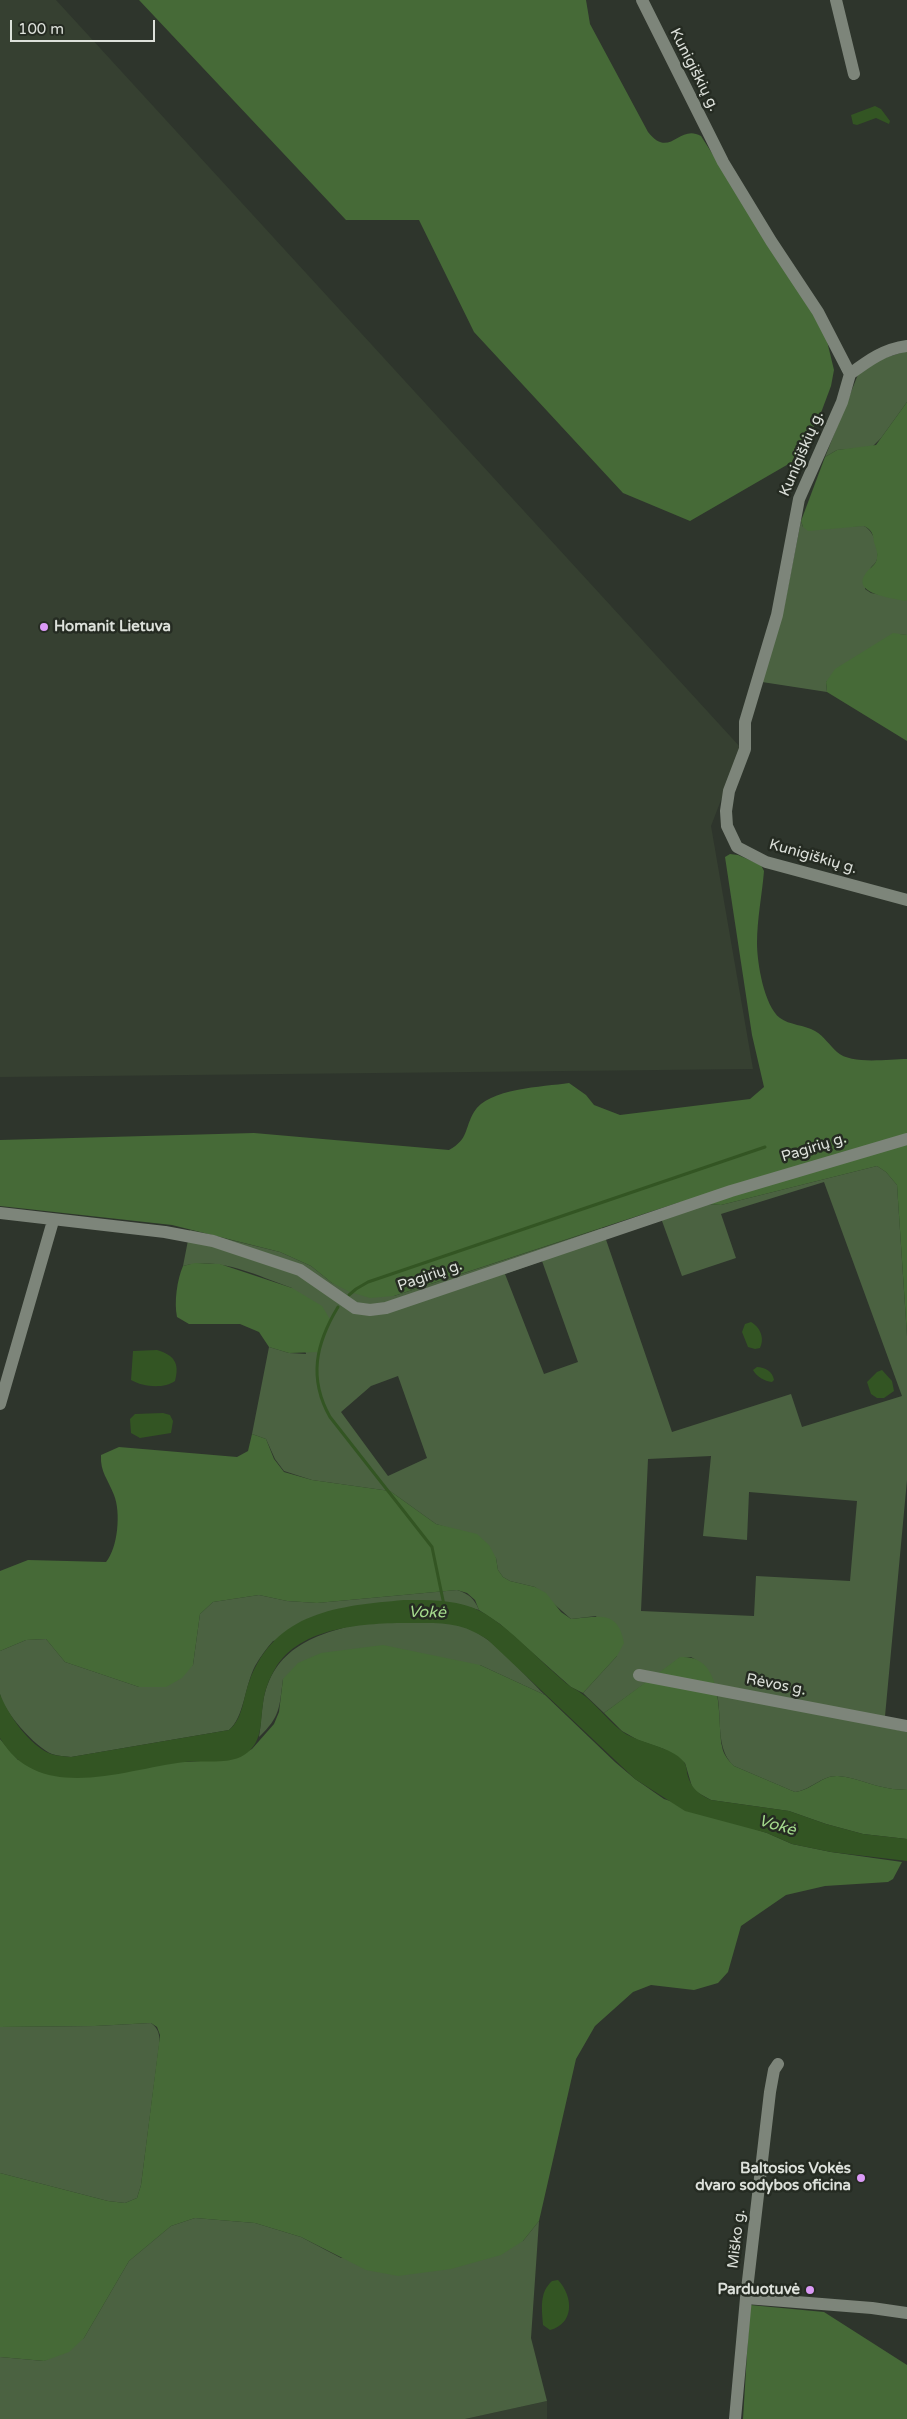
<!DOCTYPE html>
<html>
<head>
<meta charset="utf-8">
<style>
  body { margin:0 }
  #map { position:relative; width:907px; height:2419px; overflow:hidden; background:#2e352c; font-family:"Varela Round",sans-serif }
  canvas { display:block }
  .scale { position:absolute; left:10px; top:20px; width:145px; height:22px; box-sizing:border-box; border:2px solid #dde1db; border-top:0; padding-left:6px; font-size:15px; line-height:18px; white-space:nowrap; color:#dde1db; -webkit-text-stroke:4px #252b22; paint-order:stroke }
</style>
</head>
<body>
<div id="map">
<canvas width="907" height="2419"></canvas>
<div class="scale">100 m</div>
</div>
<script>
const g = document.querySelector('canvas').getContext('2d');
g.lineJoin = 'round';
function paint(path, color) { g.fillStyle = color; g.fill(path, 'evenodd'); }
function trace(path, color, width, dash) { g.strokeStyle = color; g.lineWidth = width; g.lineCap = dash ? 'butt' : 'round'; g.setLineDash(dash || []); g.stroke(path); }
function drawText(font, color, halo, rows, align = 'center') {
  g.font = font + ' "Varela Round",sans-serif'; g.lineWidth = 5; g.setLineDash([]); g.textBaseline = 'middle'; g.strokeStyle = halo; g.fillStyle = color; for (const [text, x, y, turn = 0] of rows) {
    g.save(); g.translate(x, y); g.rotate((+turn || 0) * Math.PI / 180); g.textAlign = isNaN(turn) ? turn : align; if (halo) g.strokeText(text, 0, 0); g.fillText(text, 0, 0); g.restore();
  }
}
const built = new Path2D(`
  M0,0H56L741,748L711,826L753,1069L0,1077Z
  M547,2401V2419H465L474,2417Z`);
const green = new Path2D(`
  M907,351V402L881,438L872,447L837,450L825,457L859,372L878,360Z
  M801,521L803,527L864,526C874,531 879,548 877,559C876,564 873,564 870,569C867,573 866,583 865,589L871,593L907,600V635L893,634L826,682L827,692L762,682L784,607Z
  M877,1166L886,1172L897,1185L907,1336V1480L884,1727L907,1732V1789C884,1792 861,1778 838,1776C822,1775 811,1790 795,1792L734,1766C705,1739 738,1684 691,1657L680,1658L604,1713L583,1693L617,1656L596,1616L571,1619L535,1587L510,1581L503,1577L498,1570L496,1558L455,1530L436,1524L390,1491L312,1480L284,1471L275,1459L266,1439L252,1434L269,1347L289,1353L306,1354L292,1288C257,1276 220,1256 183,1266L190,1230L280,1252L311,1266L332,1283L394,1296L602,1228L672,1432L791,1394L802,1427L902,1396L824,1182L721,1214L736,1258L682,1276L658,1210L680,1202L721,1205ZM542,1261L578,1362L544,1374L505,1274ZM398,1376L427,1458L388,1476L341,1412L371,1386ZM711,1456L703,1536L747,1540L749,1492L857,1501L850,1581L756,1576L754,1616L641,1611L648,1459Z
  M457,1590C469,1594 474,1598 479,1610L458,1604L273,1641C266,1649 260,1657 255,1666C245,1685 244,1718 229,1730L71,1757C65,1756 58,1756 52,1754C36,1748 2,1710 0,1694C0,1680 0,1665 0,1651L26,1640L46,1639L65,1662L139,1687L193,1665L200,1614L213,1602L259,1595L287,1601L317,1603Z
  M364,1623C398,1623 443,1616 474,1631C499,1644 524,1675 545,1695L480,1665L283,1679C279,1708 281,1716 259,1737C261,1726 261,1714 263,1703C272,1648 316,1633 364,1623Z
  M151,2023C159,2029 160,2035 159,2045L141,2185L137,2198L125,2203L108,2201L0,2173V2027L95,2026Z
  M195,2218L255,2223L301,2237L341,2258L523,2241L539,2221L531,2338L547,2401L465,2419H0V2357L44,2361L84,2338L129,2261L171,2226Z`);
const forest = new Path2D(`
  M139,0H586L590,24L648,132C670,160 679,123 701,136L816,316L827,341L834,370L831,386L819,418L792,462L690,521L623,493L474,332L419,220H346Z
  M907,402V600L905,601C893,598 850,594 866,573C870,567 877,565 877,557C878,552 875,546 874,542C873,534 872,530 864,526L808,531L803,527L801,521L825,457L837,450L876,445Z
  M893,633L907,635V741L827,692L826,682L835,669Z
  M730,854L738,855L761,865L764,871C762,895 757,919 757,943C757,962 764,1006 780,1018C789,1025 805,1025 815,1031C825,1037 829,1045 837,1052C851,1065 888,1059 907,1059V1336L897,1185L886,1172L877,1166L721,1205L680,1202L394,1296L370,1298L350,1292L332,1283L311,1266L280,1252L172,1225L0,1206V1140L254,1133L449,1150C469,1139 464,1129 474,1112C488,1088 543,1087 569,1083L586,1095L594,1105L620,1115L750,1099L764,1087L752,1035L725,857Z
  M195,1263L220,1264L292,1288L322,1306L331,1321L319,1352L289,1353L269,1347L259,1332L240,1324H189L177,1317C174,1302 177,1280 183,1266Z
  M252,1434L266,1439L274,1459L284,1472L312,1480L390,1491L436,1524L477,1534L489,1545L496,1558L498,1570L503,1577L510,1581L535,1587L546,1593L561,1612L571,1619C598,1617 618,1609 624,1643L617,1656L583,1693L571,1687L500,1624L479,1610L475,1600L467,1593L457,1590L317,1603L287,1601L259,1595L213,1602L200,1614L193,1665L182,1678L166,1687H139L65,1662L46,1639L26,1640L0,1651V1571L28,1560L106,1562C118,1548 121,1512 114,1495C108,1479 100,1472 101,1455L119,1447L237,1457L248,1451Z
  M383,1645L480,1665L545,1695L615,1762L635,1779L664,1799L767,1833L792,1844L831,1852L902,1862L893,1879L888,1882L825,1886L786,1895L741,1926L728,1972L718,1983L694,1990L651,1985L633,1992L595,2026L576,2059L539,2221L523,2241L501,2255L451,2269L398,2276L366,2270L301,2237L255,2223L195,2218L171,2226L129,2261L84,2338L69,2352L44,2361L0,2357V2173L108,2201L125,2203L137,2198L141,2185L160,2035L157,2027L151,2023L95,2026L0,2027V1739L18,1760L185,1762L232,1759L252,1749L274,1724L279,1712L283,1679L298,1663L321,1653Z
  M680,1657C726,1654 717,1718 722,1746C723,1754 728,1760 734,1766L795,1792C812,1790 822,1775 838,1776C861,1778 884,1792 907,1789V1839L863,1834L826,1824L789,1811L711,1800L693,1790L685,1763L664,1749L638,1740L622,1731L604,1713Z
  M750,2305L824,2312L907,2365V2419H743Z`);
const water = new Path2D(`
  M875,106L881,109L890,121L889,124L876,118L857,125L853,124L851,115Z
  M751,1322C760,1327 765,1338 760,1348L755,1349L748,1347L742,1332L745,1324Z
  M157,1350C174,1355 180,1363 175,1381C164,1389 143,1387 131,1380L133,1351Z
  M757,1367C765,1367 773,1372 774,1380L772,1382C764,1381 757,1377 753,1370Z
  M882,1370L892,1381L894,1391L884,1398H877L871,1394L867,1382L877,1372Z
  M163,1413L170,1415L173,1421L171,1433L140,1438L131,1433L130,1419L135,1414Z
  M404,1600C428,1600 457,1599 480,1611C509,1626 543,1665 571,1687C592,1697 604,1718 623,1732C640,1744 671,1746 684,1762C686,1765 687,1770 687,1773C691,1788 697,1793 711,1800L789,1811L826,1824L863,1834L907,1839V1861L831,1852L792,1844L767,1833L685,1811L635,1779L488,1640C479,1634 470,1629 458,1626C442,1622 425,1623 409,1623C367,1623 299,1626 275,1669C269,1679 264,1692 263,1704C260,1723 263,1743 244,1755C229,1765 202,1760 185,1762C125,1769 39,1805 0,1738V1694C8,1715 30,1746 51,1754C57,1756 65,1756 71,1757L229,1730C243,1719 243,1698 249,1682C275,1611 339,1606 404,1600Z
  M558,2280C574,2297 574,2324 550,2330L543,2325C542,2308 539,2293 552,2281Z`);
const stream = new Path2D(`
  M349,1295L356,1289L368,1282L765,1147
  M338,1307C316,1343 308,1378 330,1417L432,1547L444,1605`);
const minor = new Path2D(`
  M642,0L723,162L771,241L818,312L850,374L842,402L799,499L777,615L745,722V749L729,791L726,811L727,826L737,847L766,862L907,900
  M836,0L854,74
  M850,374C869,360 884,349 907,346
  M0,1213L165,1232L213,1241L300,1270L355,1308L370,1310L386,1308L731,1191L907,1139
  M0,1404L53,1221
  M639,1675L907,1726
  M746,2298L872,2308L907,2313
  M735,2419L746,2298L770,2092L774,2070L778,2064`);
const markers = [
  [44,627,5,"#db9af6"],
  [861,2178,5,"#db9af6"],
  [810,2290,5,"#db9af6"]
];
const streetNames = [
  ["Kunigiškių g.",694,70,63],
  ["Kunigiškių g.",802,454,-67],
  ["Kunigiškių g.",813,857,16],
  ["Pagirių g.",814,1148,-17],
  ["Pagirių g.",430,1276,-19],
  ["Rėvos g.",776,1685,11],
  ["Miško g.",737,2239,-83]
];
const poiNames = [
  ["Homanit Lietuva",54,627,"left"],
  ["Baltosios Vokės",851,2169],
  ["dvaro sodybos oficina",851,2186],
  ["Parduotuvė",800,2290]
];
const waterNames = [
  ["Vokė",427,1613,1],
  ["Vokė",777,1826,16]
];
paint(built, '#364031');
paint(green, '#4b6241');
paint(forest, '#466a37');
paint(water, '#335523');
trace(stream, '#335523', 3);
trace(minor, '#7d857a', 12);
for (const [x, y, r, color] of markers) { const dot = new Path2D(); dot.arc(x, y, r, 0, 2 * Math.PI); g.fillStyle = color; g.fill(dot); trace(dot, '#252b22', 2); }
drawText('15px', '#dde1db', '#252b22', streetNames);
drawText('bold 15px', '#dde1db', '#252b22', poiNames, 'right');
drawText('italic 16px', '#a4da8d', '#252b22', waterNames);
</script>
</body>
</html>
